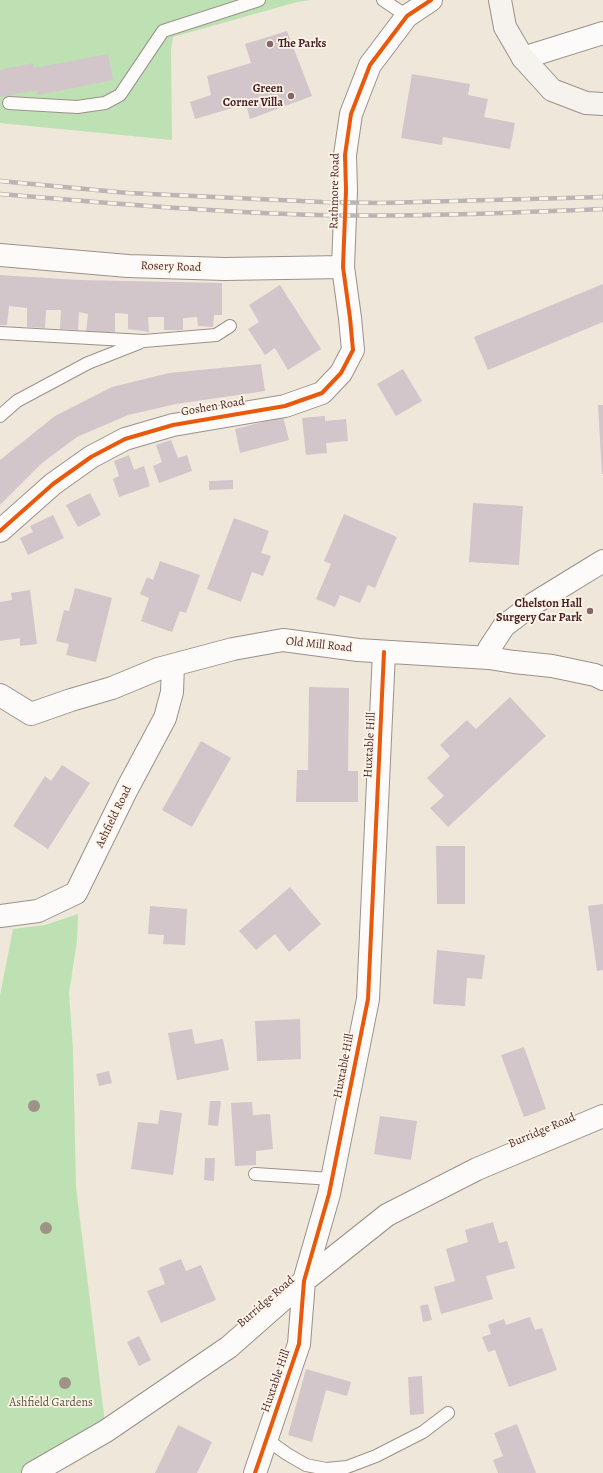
<!DOCTYPE html>
<html>
<head>
<meta charset="utf-8">
<style>
  body { margin:0 }
  canvas { display:block; background:#efe7d9 }
</style>
</head>
<body>
<canvas width="603" height="1473"></canvas>
<script>
const g = document.querySelector('canvas').getContext('2d');
g.lineJoin = 'round';
function paint(path, color) { g.fillStyle = color; g.fill(path, 'evenodd'); }
function trace(path, color, width, dash) { g.strokeStyle = color; g.lineWidth = width; g.lineCap = dash ? 'butt' : 'round'; g.setLineDash(dash || []); g.stroke(path); }
function drawText(font, color, halo, rows, align = 'center') {
  g.font = font + ' Alegreya,serif'; g.lineWidth = 3.5; g.setLineDash([]); g.textBaseline = 'middle'; g.strokeStyle = halo; g.fillStyle = color; for (const [text, x, y, turn = 0] of rows) {
    g.save(); g.translate(x, y); g.rotate((+turn || 0) * Math.PI / 180); g.textAlign = isNaN(turn) ? turn : align; if (halo) g.strokeText(text, 0, 0); g.fillText(text, 0, 0); g.restore();
  }
}
const green = new Path2D(`
  M0,0H310L297,2L173,37L171,50L172,140L0,123Z
  M78,914L77,941L69,993L73,1050L76,1187L106,1431L33,1473H0V995L13,929L45,925Z`);
const building = new Path2D(`
  M287,31L312,96L250,119L246,104L195,119L190,102L211,95L207,76L251,63L245,44Z
  M108,54L113,80L38,95L37,90L0,97V70L33,63L34,68Z
  M412,74L470,84L468,95L488,99L484,117L515,123L510,149L443,137L442,145L401,138Z
  M0,275L79,280L222,283V315H214L213,327L198,326L197,317L183,318V330H164V317H148L149,332L128,329V314L115,313V332H86L88,314L79,312L78,330L60,329L61,310H46L45,328L27,327V308L9,306L7,325H0Z
  M603,284V322L488,370L474,337Z
  M280,285L321,349L288,370L275,348L265,355L248,329L259,322L249,305Z
  M261,364L265,391L176,404L128,415L77,437L42,463L0,505V460L55,416L112,387L169,373Z
  M403,369L422,401L396,416L377,384Z
  M598,405H603V474H602Z
  M325,416V421L346,419L348,441L326,443L327,453L306,455L302,418Z
  M283,417L289,440L240,453L235,429Z
  M171,440L178,458L187,455L192,471L159,483L153,466L162,462L156,445Z
  M129,455L134,470L144,466L150,486L119,497L113,479L119,476L114,461Z
  M233,480V489L209,490V481Z
  M90,493L101,515L78,527L66,505Z
  M473,503L523,506L519,565L469,562Z
  M344,514L397,537L375,588L368,585L360,603L340,595L335,607L316,599L331,564L324,561Z
  M53,515L64,538L28,555L20,538L33,532L30,526Z
  M234,518L269,531L261,553L271,556L263,576L252,572L241,602L207,589Z
  M160,561L200,575L186,613L180,611L172,632L141,621L149,598L140,594L147,577L153,580Z
  M75,588L112,598L96,662L66,655L69,644L56,641L64,610L69,611Z
  M30,590L37,644L20,646V638L0,641V602L12,600L11,593Z
  M309,687L349,688L348,771H358V802H296L297,770H308Z
  M510,697L546,736L448,827L430,808L444,796L427,778L450,756L440,745L467,720L476,729Z
  M201,741L231,758L192,827L162,810Z
  M62,765L90,783L48,849L13,826L45,776L51,781Z
  M436,846H465V904H437Z
  M290,887L321,924L289,952L275,934L256,950L239,931Z
  M603,904V970L597,971L588,906Z
  M150,906L187,909L185,945L163,944L164,935L148,934Z
  M437,950L485,955L482,979L467,978L465,1006L433,1004Z
  M300,1019L301,1059L257,1061L255,1021Z
  M192,1029L195,1044L223,1039L229,1070L177,1080L168,1033Z
  M524,1047L546,1109L524,1117L501,1055Z
  M109,1071L112,1083L99,1086L96,1074Z
  M210,1101H221L218,1126L208,1125Z
  M252,1102L253,1115L270,1114L273,1149L256,1151V1165L235,1166L231,1103Z
  M160,1110L182,1113L173,1175L131,1169L138,1122L158,1124Z
  M380,1116L417,1121L411,1160L374,1154Z
  M205,1158H215L214,1181L204,1180Z
  M493,1222L499,1243L507,1241L515,1268L486,1276L493,1299L441,1314L434,1287L455,1281L446,1249L468,1242L465,1230Z
  M181,1259L186,1271L201,1265L216,1300L161,1323L147,1291L165,1284L159,1268Z
  M428,1304L432,1320L423,1322L420,1306Z
  M530,1317L535,1330L542,1328L557,1370L509,1387L495,1350L488,1352L482,1337L491,1334L488,1325L504,1319L506,1325Z
  M139,1336L151,1360L139,1366L127,1342Z
  M306,1369L351,1382L347,1396L326,1390L312,1442L288,1435Z
  M422,1376L424,1414L410,1415L408,1377Z
  M517,1424L536,1473H498L493,1460L503,1456L494,1433Z
  M178,1425L212,1442L197,1473H155Z`);
const lane = new Path2D(`
  M383,0L407,16
  M9,103L77,107L105,103L120,95L163,31L259,0
  M0,333L144,341L216,335L230,326
  M0,416L17,401L88,363L139,343
  M255,1174L332,1179
  M266,1439L287,1454L306,1465L326,1469L347,1467L376,1456L423,1432L448,1413`);
const street = new Path2D(`
  M523,58L603,33
  M0,255L128,266L225,269L343,267
  M0,531L53,484L91,457L125,439L173,425L285,406L322,393L341,373L353,350L350,318L343,267L346,190L345,155L351,114L370,65L407,16L431,0
  M489,658V649L504,626L533,604L603,561
  M0,695L31,714L71,700L112,688L158,669L233,649L283,640L358,650L489,658L514,662L552,666L595,675L603,679
  M0,916L38,911L76,893L127,789L165,718L172,692L173,665
  M33,1473L106,1431L229,1347L304,1281L387,1215L477,1169L603,1116
  M255,1473L299,1344L304,1281L329,1194L368,999L384,652`);
const secondary = new Path2D(`
  M500,0L505,27L523,58L552,90L586,103L603,104`);
const rail = new Path2D(`
  M0,181L128,193L322,202L380,203L603,197
  M0,194C106,203 212,212 318,215C413,217 508,213 603,209`);
const cycleway = new Path2D(`
  M0,531L53,484L91,457L125,439L173,425L285,406L322,393L341,373L353,350L350,318L343,267L346,190L345,155L351,114L370,65L407,16L431,0
  M255,1473L299,1344L304,1281L329,1194L368,999L384,652`);
const trees = [
  [34,1106],
  [46,1228],
  [65,1383]
];
const markers = [
  [270,44,4,"#846568"],
  [291,96,4,"#846568"],
  [590,611,4,"#846568"]
];
const poiNames = [
  ["The Parks",278,44,"left"],
  ["Green",283,89],
  ["Corner Villa",283,103],
  ["Chelston Hall",582,604],
  ["Surgery Car Park",582,618]
];
const streetNames = [
  ["Rathmore Road",335,191,-89],
  ["Rosery Road",171,267,2],
  ["Goshen Road",213,407,-10],
  ["Old Mill Road",319,645,6],
  ["Huxtable Hill",370,745,-87],
  ["Ashfield Road",114,817,-64],
  ["Huxtable Hill",344,1066,-79],
  ["Burridge Road",542,1131,-23],
  ["Burridge Road",266,1302,-41],
  ["Huxtable Hill",276,1381,-71]
];
const parkNames = [
  ["Ashfield Gardens",51,1403]
];
paint(green, '#bee1b4');
paint(building, '#d2c6cb');
trace(lane, '#9b918b', 14);
trace(street, '#9b918b', 24);
trace(secondary, '#9b918b', 24);
trace(lane, '#fdfbf9', 12);
trace(street, '#fdfbf9', 22);
trace(secondary, '#f6f3ee', 22);
trace(rail, '#bab4b4', 4.5);
trace(rail, '#fcf5e5', 3, [9]);
trace(cycleway, '#e8590c', 4);
g.fillStyle = '#9f9388';
for (const [x, y] of trees) { g.beginPath(); g.arc(x, y, 6, 0, 2 * Math.PI); g.fill(); }
for (const [x, y, r, color] of markers) { const dot = new Path2D(); dot.arc(x, y, r, 0, 2 * Math.PI); g.fillStyle = color; g.fill(dot); trace(dot, '#fcf5e5', 1.5); }
drawText('bold 12px', '#4a1f2b', '#fcf5e5', poiNames, 'right');
drawText('12px', '#4a1f2b', '#fcf5e5', streetNames);
drawText('12px', '#5d4e46', '#fcf5e5', parkNames);
</script>
</body>
</html>
